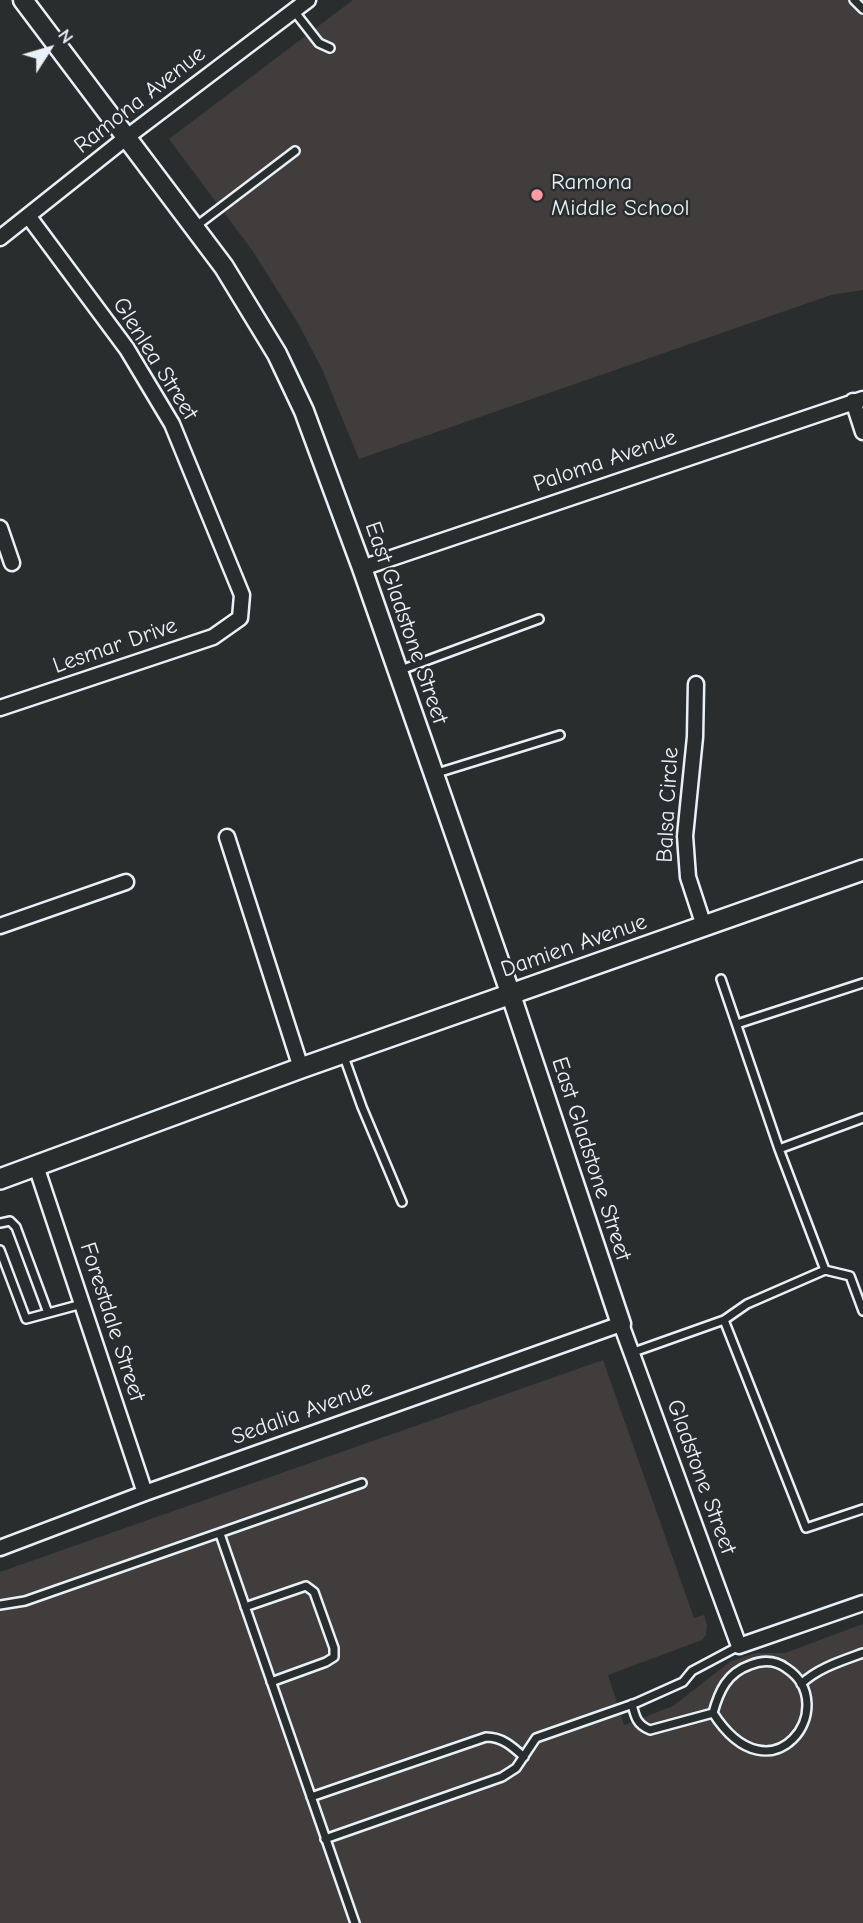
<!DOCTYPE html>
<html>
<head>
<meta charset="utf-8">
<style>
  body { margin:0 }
  #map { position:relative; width:863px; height:1923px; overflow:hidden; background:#2a2d2e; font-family:"Comic Neue",sans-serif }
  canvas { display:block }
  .north { position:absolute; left:14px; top:14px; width:70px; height:70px; -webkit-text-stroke:5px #2a2d2e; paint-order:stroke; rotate:53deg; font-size:19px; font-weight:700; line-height:28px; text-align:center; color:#e8f1f8 }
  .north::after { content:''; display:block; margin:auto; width:24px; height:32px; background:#e8f1f8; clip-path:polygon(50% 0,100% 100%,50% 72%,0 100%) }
</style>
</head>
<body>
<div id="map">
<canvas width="863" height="1923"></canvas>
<div class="north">N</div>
</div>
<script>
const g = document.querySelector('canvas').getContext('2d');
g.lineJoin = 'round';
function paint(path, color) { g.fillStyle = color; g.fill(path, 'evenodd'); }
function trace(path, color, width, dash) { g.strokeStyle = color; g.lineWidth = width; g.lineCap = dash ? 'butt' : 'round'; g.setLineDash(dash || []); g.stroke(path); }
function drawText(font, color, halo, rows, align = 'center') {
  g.font = font + ' "Comic Neue",sans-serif'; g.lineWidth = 5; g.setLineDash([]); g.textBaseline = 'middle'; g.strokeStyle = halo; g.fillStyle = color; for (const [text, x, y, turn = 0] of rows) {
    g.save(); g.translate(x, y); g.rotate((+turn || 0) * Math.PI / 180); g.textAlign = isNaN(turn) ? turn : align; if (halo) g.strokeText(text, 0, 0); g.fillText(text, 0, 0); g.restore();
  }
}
const built = new Path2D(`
  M353,0H863V290L831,295L359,459L322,369L298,323L252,250L169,139Z
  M603,1360L694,1618L704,1615L707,1625L706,1635L702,1640L608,1675L624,1725L673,1706L731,1661L756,1653H785L863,1624V1923H0V1572Z`);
const service = new Path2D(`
  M854,0L863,9
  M294,11L319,43L330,48
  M195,227L295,151
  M398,671L539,619
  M434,774L560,735
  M721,979L779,1149L825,1270
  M737,1024L863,983
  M343,1054L362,1107L402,1202
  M779,1149L863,1118
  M0,1223L10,1221L16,1227L48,1313
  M0,1250L26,1319L82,1304
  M724,1320L806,1528L863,1509
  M631,1353L724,1320L747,1304L825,1270L850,1276L863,1311
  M220,1534L355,1923
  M0,1605L25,1601L362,1483
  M245,1607L306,1586L314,1592L334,1648V1657L326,1662L271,1682
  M801,1684C818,1668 841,1661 863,1653
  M632,1704C635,1717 637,1725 650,1730L713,1713C772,1805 843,1705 786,1668C775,1660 762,1660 750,1665C727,1673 719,1691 713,1713
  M311,1797L486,1737C502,1737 512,1746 524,1757
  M325,1839L502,1777L516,1768L536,1738L636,1703L683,1682L692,1671L739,1646`);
const minor = new Path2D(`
  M0,238L127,137L308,0
  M853,401L863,432
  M0,528L12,563
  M362,568L863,399
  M696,684L695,737L685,836L688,877L704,926
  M0,708L213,637L240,618L242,595L172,424L127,349L29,217
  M227,837L301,1068
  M0,926L126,882
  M36,1166L145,1493
  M0,1548L145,1493L621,1324L739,1646L863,1603`);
const tertiary = new Path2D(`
  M23,0L224,267L277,354L304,411L362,568L511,995L621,1324`);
const secondary = new Path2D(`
  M0,1179L301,1068L863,870`);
const markers = [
  [537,195,7,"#ff9aa2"]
];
const streetNames = [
  ["Ramona Avenue",140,100,-38],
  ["Glenlea Street",155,359,58],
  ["Paloma Avenue",605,461,-19],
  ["East Gladstone Street",406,623,71],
  ["Lesmar Drive",115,646,-19],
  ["Balsa Circle",668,805,-87],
  ["Damien Avenue",574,946,-19],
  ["East Gladstone Street",591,1159,72],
  ["Forestdale Street",112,1322,72],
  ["Sedalia Avenue",302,1413,-20],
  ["Gladstone Street",701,1477,70]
];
const poiNames = [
  ["Ramona",551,182],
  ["Middle School",551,208]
];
paint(built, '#403d3c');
trace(service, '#e8f1f8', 12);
trace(minor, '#e8f1f8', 19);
trace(tertiary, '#e8f1f8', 23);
trace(secondary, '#e8f1f8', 24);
trace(service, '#2a2d2e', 7);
trace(minor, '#2a2d2e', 14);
trace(tertiary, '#2a2d2e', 18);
trace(secondary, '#2a2d2e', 19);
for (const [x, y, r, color] of markers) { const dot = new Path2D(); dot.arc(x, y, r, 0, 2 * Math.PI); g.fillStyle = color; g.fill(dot); trace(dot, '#2a2d2e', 2.5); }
drawText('23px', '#e8f1f8', '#2a2d2e', streetNames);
drawText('23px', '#e8f1f8', '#2a2d2e', poiNames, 'left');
</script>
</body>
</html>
